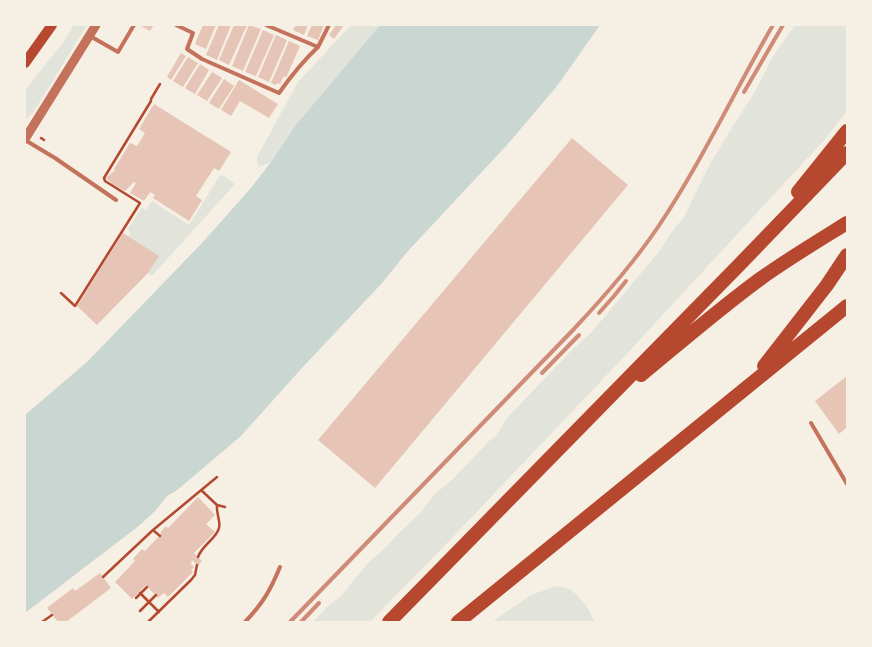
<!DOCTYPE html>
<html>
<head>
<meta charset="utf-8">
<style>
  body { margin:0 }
  #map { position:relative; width:872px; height:647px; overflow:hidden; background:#f6efe4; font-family:"Fira Sans Condensed",sans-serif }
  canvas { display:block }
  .frame { position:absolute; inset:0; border:26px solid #f6efe4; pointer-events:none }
</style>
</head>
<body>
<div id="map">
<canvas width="872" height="647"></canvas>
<div class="frame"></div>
</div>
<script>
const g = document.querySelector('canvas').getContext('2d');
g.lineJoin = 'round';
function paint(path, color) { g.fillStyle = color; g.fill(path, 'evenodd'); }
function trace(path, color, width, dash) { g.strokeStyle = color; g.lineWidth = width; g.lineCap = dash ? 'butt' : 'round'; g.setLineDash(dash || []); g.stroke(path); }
const green = new Path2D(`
  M74,25H87L33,113L25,120V90L65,40Z
  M351,25H380L295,126L271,162L258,167L257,157L298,82Z
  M795,25H847V111L826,138L622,359L450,540L370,622H313L328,606L340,597L369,562L383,550L400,532L420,513L435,494L453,479L489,441L497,435L506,419L571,351L590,334L658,253L674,229L684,217L711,162L730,131L754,93L772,58Z
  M221,174L235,184L152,276L148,273L158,256L128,237L130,232L128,229L142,207L146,210L152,201L189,225Z
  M556,586C560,587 565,587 569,589C581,595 589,610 595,622H492L531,595Z`);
const water = new Path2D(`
  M380,25H600L557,86L507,145L408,251L382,283L301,369L241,436L176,491L167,496L156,510L140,525L25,613V415L87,362L203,242L250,189L271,162L295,126Z`);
const building = new Path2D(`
  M142,25H154L150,31L141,26Z
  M203,25H216L206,49L195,44Z
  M219,25H231L217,60L206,55Z
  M234,25H247L229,65L219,60Z
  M249,25L261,29L243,71L232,66Z
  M296,25H308L304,35L293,30Z
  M312,25H324L318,40L307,36Z
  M336,25H344L334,39L329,35Z
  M263,30L274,35L256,76L245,72Z
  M276,35L287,40L269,82L258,77Z
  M289,41L300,46L286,78L284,76L280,84L277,83L276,85L271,83Z
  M181,53L186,56L171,80L167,77Z
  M188,57L198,63L183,87L173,81Z
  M200,64L209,70L195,94L185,88Z
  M212,72L222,78L207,101L197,95Z
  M224,79L234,86L219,109L209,103Z
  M239,80L278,104L269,118L240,101L231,116L221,110Z
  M154,104L231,152L219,171L214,168L196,196L202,200L189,221L153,198L155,195L150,192L144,201L130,193L136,183L134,182L125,191L114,185L106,178L115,170L114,169L130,143L137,146L145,133L139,129Z
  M572,138L628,185L375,488L318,440Z
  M123,233L159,256L148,273L97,325L77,306Z
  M847,376V427L839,434L815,401Z
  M198,497L215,515L206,524L215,532L194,553L202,561L198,566L192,560L191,564L194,567L191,570L193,572L168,597L164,593L158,598L146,585L132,599L115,582L135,561L133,559L142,549L145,551L161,534L160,533L166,526L168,528Z
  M100,573L111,588L66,622H58L47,608L73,588L75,591Z`);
const path = new Path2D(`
  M41,138L44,140
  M61,293L75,306L140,203L105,181L104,178L151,101V99L160,84
  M217,505L225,507
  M153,530L160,536
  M198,557C202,545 217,538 219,528C221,522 216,513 217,505L201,490
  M103,577L153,530L217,477
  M140,593L159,612
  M136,598L147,587
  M140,611L156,595
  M42,622L52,615
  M148,622L191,580L195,575L197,565`);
const service = new Path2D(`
  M176,25L193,33L187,49L202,59L279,93C291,76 303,61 318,47
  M266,25L318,47L329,25
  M90,36L118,52L134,25
  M25,140L55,158L116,200
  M811,423L847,484
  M245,622C263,603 270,591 280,567`);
const tertiary = new Path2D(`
  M25,139L96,25`);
const secondary = new Path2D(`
  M25,63L52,25`);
const motorway = new Path2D(`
  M798,192L847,131
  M764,366L827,285L847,255
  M641,375C680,343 719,309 760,279C788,259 818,241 847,223
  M389,622L741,263L847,153
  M458,622L847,306`);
const rail = new Path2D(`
  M744,92L783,25
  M599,313L614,296L626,281
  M542,373L579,335
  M290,622L573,330C603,298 633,264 658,227C701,163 734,92 773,25
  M301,622L319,603`);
paint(green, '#e2e4dc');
paint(water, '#c9d6d2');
paint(building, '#e6c5b7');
trace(path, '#b5482f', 2.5);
trace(service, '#c5725c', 4);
trace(tertiary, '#c5725c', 9);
trace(secondary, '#b5482f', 10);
trace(motorway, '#b5482f', 14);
trace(rail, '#cf8b77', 4);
</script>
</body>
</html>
